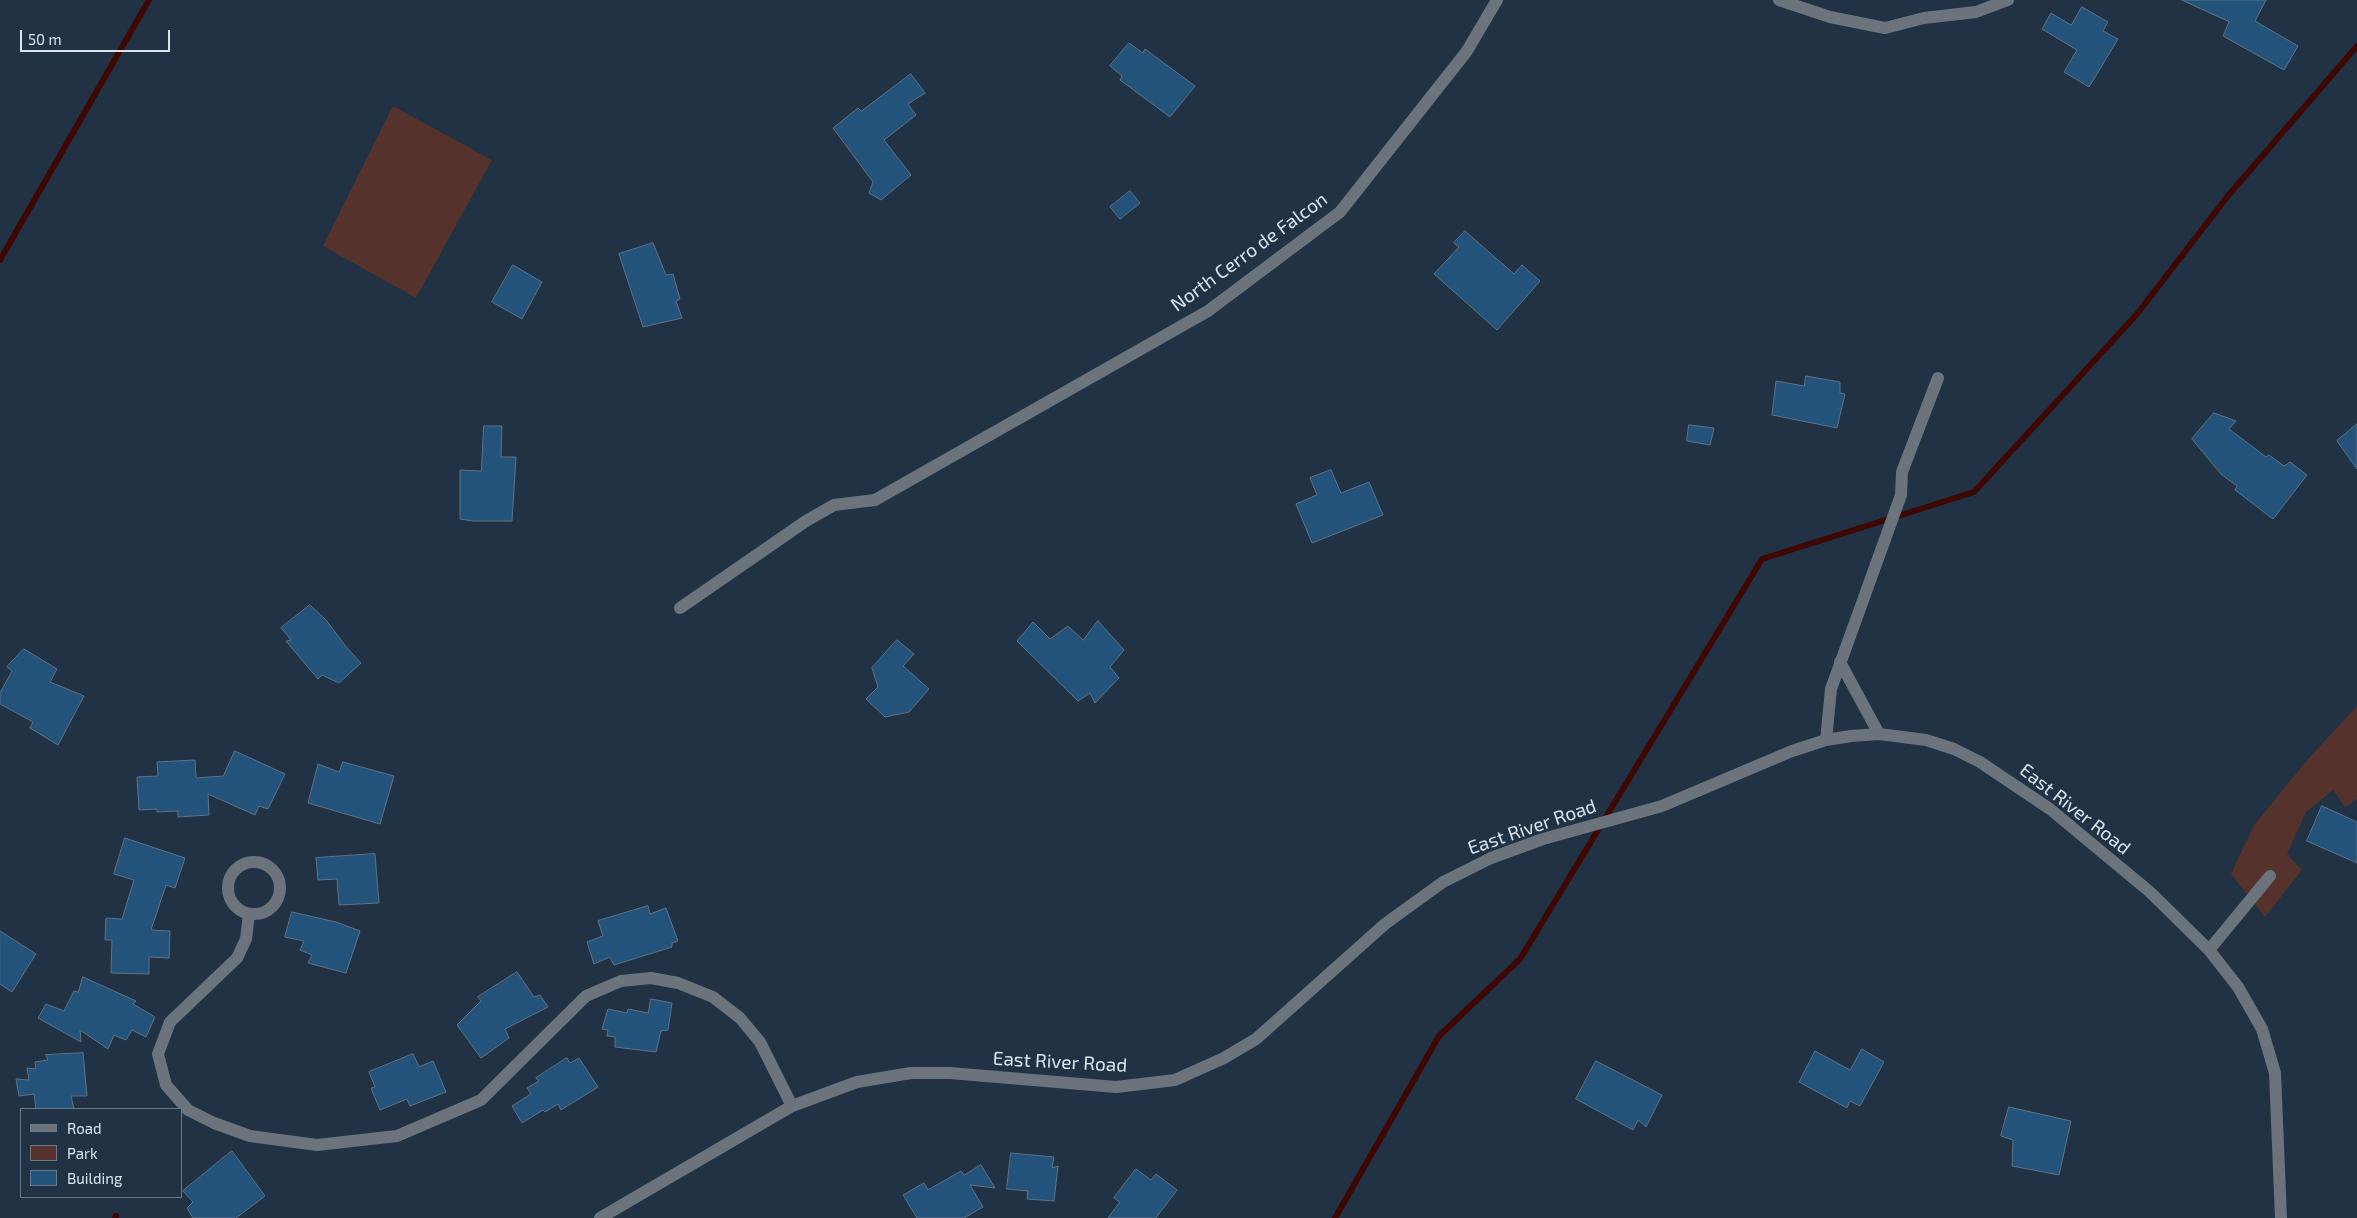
<!DOCTYPE html>
<html>
<head>
<meta charset="utf-8">
<style>
  body { margin:0 }
  #map { position:relative; width:2357px; height:1218px; overflow:hidden; background:#203243; font-family:"Exo 2",sans-serif }
  canvas { display:block }
  .legend { position:absolute; left:20px; top:1108px; width:162px; height:90px; box-sizing:border-box; background:#203243; border:1px solid #6a7988; margin:0; padding:6px 9px; list-style:none; font-size:15px; color:#d9e4ef }
  .legend li { display:flex; align-items:center; gap:10px; height:25px }
  .legend b { width:25px; border:1px solid #6a7988 }
  .scale { position:absolute; left:20px; top:30px; width:150px; height:22px; box-sizing:border-box; border:2px solid #d9e4ef; border-top:0; padding-left:6px; font-size:15px; line-height:18px; white-space:nowrap; color:#d9e4ef; -webkit-text-stroke:4px #203243; paint-order:stroke }
</style>
</head>
<body>
<div id="map">
<canvas width="2357" height="1218"></canvas>
<ul class="legend">
<li><b style="height:6px;background:#6b747d"></b>Road</li>
<li><b style="height:14px;background:#55322c"></b>Park</li>
<li><b style="height:14px;background:#23527a"></b>Building</li>
</ul>
<div class="scale">50 m</div>
</div>
<script>
const g = document.querySelector('canvas').getContext('2d');
g.lineJoin = 'round';
function paint(path, color) { g.fillStyle = color; g.fill(path, 'evenodd'); }
function trace(path, color, width, dash) { g.strokeStyle = color; g.lineWidth = width; g.lineCap = dash ? 'butt' : 'round'; g.setLineDash(dash || []); g.stroke(path); }
function drawText(font, color, halo, rows, align = 'center') {
  g.font = font + ' "Exo 2",sans-serif'; g.lineWidth = 4.5; g.setLineDash([]); g.textBaseline = 'middle'; g.strokeStyle = halo; g.fillStyle = color; for (const [text, x, y, turn = 0] of rows) {
    g.save(); g.translate(x, y); g.rotate((+turn || 0) * Math.PI / 180); g.textAlign = isNaN(turn) ? turn : align; if (halo) g.strokeText(text, 0, 0); g.fillText(text, 0, 0); g.restore();
  }
}
const green = new Path2D(`
  M393,106L492,160L416,298L323,246Z
  M2357,706V799L2345,807L2333,790L2306,812L2287,854L2302,870L2265,917L2231,874L2254,825L2309,758Z`);
const stream = new Path2D(`
  M0,260L149,0
  M115,1218L116,1216
  M1335,1218L1439,1036L1520,959L1762,559L1974,492L2137,314L2227,197L2357,46`);
const building = new Path2D(`
  M2182,0H2266L2255,21L2298,46L2284,70L2223,36L2229,22Z
  M2082,7L2108,22L2103,31L2118,39L2089,87L2064,72L2077,50L2042,29L2051,13L2071,25Z
  M1129,43L1143,53L1145,49L1195,86L1170,117L1120,80L1122,76L1110,66Z
  M911,74L925,93L908,104L916,115L884,140L911,175L881,200L869,193L873,182L833,128L858,108L861,111Z
  M1130,191L1140,203L1120,219L1110,207Z
  M1465,231L1514,274L1522,265L1540,281L1497,330L1434,274L1459,247L1454,243Z
  M653,243L666,275L673,274L680,299L676,301L682,318L643,327L619,254Z
  M513,265L542,282L522,319L492,302Z
  M1806,376L1840,382V393L1845,394L1837,428L1772,415L1776,381L1804,386Z
  M2214,413L2236,421L2229,429L2266,457L2269,455L2284,466L2290,462L2307,475L2273,519L2235,490L2237,486L2221,474L2192,439Z
  M2357,424V469L2337,441Z
  M1689,425L1714,428L1710,445L1687,441Z
  M484,426H502L501,457H516L512,521H473L460,519V470L481,471Z
  M1331,470L1341,493L1369,482L1383,515L1312,543L1296,504L1317,495L1310,478Z
  M310,605L326,620L347,648L361,663L339,683L322,675L318,679L286,641L291,640L281,628Z
  M1098,621L1124,650L1110,667L1119,678L1095,703L1090,693L1078,701L1017,641L1033,622L1050,639L1068,626L1083,640Z
  M897,640L914,654L903,666L929,689L909,712L885,717L866,699L878,687L872,668Z
  M24,649L57,669L50,682L84,696L58,745L30,728L33,722L0,704V693L12,671L7,667Z
  M235,751L285,774L268,809L259,806L255,815L208,794L209,815L178,817V811L157,812V809L139,810L137,777L158,776L157,762L195,760L196,778L223,776Z
  M343,762L394,776L380,824L308,803L318,764L339,772Z
  M2322,806L2357,822V863L2307,841Z
  M125,838L185,858L175,888L166,885L151,930L170,931L169,958L149,957V974L111,973L112,940H105L106,918L122,919L134,880L114,874Z
  M375,854L379,903L339,905L337,879L318,880L316,858Z
  M648,906L650,914L666,908L678,941L672,943V947L614,965L610,957L594,964L587,942L603,936L598,921Z
  M292,912L336,922L360,931L346,973L308,963L312,955L300,950L304,941L285,937Z
  M0,931L36,954L12,992L0,984Z
  M517,972L534,997L540,995L548,1007L505,1029L509,1038L481,1058L457,1025L481,1001L478,997Z
  M83,977L136,1001L133,1004L155,1017L146,1037L132,1030L126,1040L114,1035L108,1049L80,1030L81,1042L38,1018L46,1004L64,1011L74,991L78,992Z
  M651,999L672,1003L668,1030L661,1031L656,1052L615,1047V1037L607,1036L608,1030L602,1029L608,1009L627,1013L628,1009L648,1013Z
  M1862,1049L1884,1062L1860,1106L1850,1101L1847,1108L1799,1082L1815,1051L1850,1070Z
  M83,1053L87,1096H71L74,1109H36L34,1094L19,1096L16,1079L29,1080L27,1068L36,1069L35,1062L48,1060L46,1055Z
  M413,1054L419,1067L433,1061L446,1092L410,1106L407,1099L380,1110L371,1088L375,1087L369,1072Z
  M567,1058L570,1063L579,1058L598,1087L561,1110L558,1104L545,1112L543,1110L522,1123L512,1106L531,1094L527,1088L539,1081L536,1078Z
  M1596,1061L1662,1095L1646,1127L1638,1120L1633,1130L1576,1099Z
  M2009,1107L2071,1121L2059,1175L2012,1166L2013,1140L2001,1136Z
  M232,1151L265,1196L236,1218H193L187,1208L193,1202L183,1191Z
  M1011,1153L1054,1157L1052,1168L1058,1166L1054,1201L1027,1199L1028,1191L1007,1189Z
  M981,1165L995,1188L970,1185L983,1207L964,1218H917L903,1195L924,1183L928,1190L961,1171L964,1175Z
  M1136,1169L1151,1180L1156,1174L1177,1190L1156,1218H1108L1120,1202L1114,1198Z`);
const minor = new Path2D(`
  M1779,0L1830,17L1885,28L1924,18L1976,12L2008,0
  M680,608L806,521L834,505L875,500L1208,311L1340,212L1467,51L1497,0
  M1840,662L1879,734
  M1826,740L1831,689L1901,495L1902,472L1938,378
  M228 888a26 26 0 1 1 52 0a26 26 0 1 1-52 0Z
  M249,914L246,939L237,958L170,1022L158,1054L166,1085L188,1110L214,1123L250,1136L317,1145L397,1136L481,1100L586,996L621,981L651,978L678,983L713,997L740,1018L760,1042L792,1106
  M2209,950L2270,876
  M600,1218L792,1106L857,1082L911,1073H950L1116,1087L1175,1080L1224,1058L1256,1039L1385,924L1443,882L1491,858L1543,839L1662,806L1792,751L1826,740L1851,736L1879,734L1926,740L1954,749L1980,762L2050,809L2150,892L2209,950L2238,987L2262,1029L2275,1073L2281,1218`);
const streetNames = [
  ["North Cerro de Falcon",1249,252,-36],
  ["East River Road",2075,809,38],
  ["East River Road",1532,827,-19],
  ["East River Road",1060,1062,3]
];
paint(green, '#55322c');
trace(stream, '#3e0703', 6);
paint(building, '#23527a');
trace(building, '#5f7386', 1);
trace(minor, '#6b747d', 12);
drawText('19px', '#d9e4ef', '#203243', streetNames);
</script>
</body>
</html>
